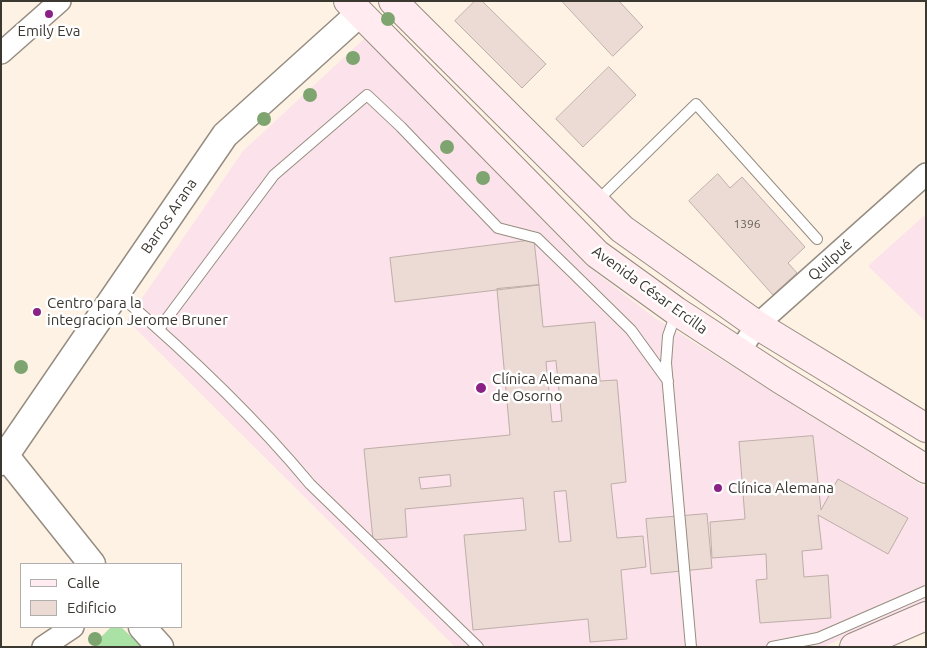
<!DOCTYPE html>
<html>
<head>
<meta charset="utf-8">
<style>
  body { margin:0 }
  #map { position:relative; width:927px; height:648px; overflow:hidden; background:#fdf2e4; font-family:Ubuntu,sans-serif }
  canvas { display:block }
  .frame { position:absolute; inset:0; border:2px solid #3b3731; pointer-events:none }
  .legend { position:absolute; left:20px; top:563px; width:162px; height:65px; box-sizing:border-box; background:#fff; border:1px solid #b1afad; margin:0; padding:6px 9px; list-style:none; font-size:15px; color:#3b3731 }
  .legend li { display:flex; align-items:center; gap:10px; height:25px }
  .legend b { width:25px; border:1px solid #b1afad }
</style>
</head>
<body>
<div id="map">
<canvas width="927" height="648"></canvas>
<div class="frame"></div>
<ul class="legend">
<li><b style="height:6px;background:#ffebf0"></b>Calle</li>
<li><b style="height:14px;background:#ecdad4"></b>Edificio</li>
</ul>
</div>
<script>
const g = document.querySelector('canvas').getContext('2d');
g.lineJoin = 'round';
function paint(path, color) { g.fillStyle = color; g.fill(path, 'evenodd'); }
function trace(path, color, width, dash) { g.strokeStyle = color; g.lineWidth = width; g.lineCap = dash ? 'butt' : 'round'; g.setLineDash(dash || []); g.stroke(path); }
function drawText(font, color, halo, rows, align = 'center') {
  g.font = font + ' Ubuntu,sans-serif'; g.lineWidth = 5; g.setLineDash([]); g.textBaseline = 'middle'; g.strokeStyle = halo; g.fillStyle = color; for (const [text, x, y, turn = 0] of rows) {
    g.save(); g.translate(x, y); g.rotate((+turn || 0) * Math.PI / 180); g.textAlign = isNaN(turn) ? turn : align; if (halo) g.strokeText(text, 0, 0); g.fillText(text, 0, 0); g.restore();
  }
}
const education = new Path2D(`
  M365,38L586,265L655,318L926,488V601L823,647H455L127,320L243,151Z
  M926,214V322L868,266Z`);
const green = new Path2D(`
  M111,627H121L142,647H95L94,644Z`);
const building = new Path2D(`
  M475,1H482L546,64L522,88L455,21Z
  M562,1H619L643,27L613,56Z
  M609,67L636,95L583,147L556,119Z
  M718,174L730,188L742,177L805,247L788,263L797,273L773,295L689,201Z
  M534,240L539,285L395,302L390,258Z
  M539,285L543,327L595,322L600,381L617,380L626,482L611,484L617,538L643,536L646,567L621,570L627,639L590,642L588,619L473,630L464,535L526,530L523,498L405,509L407,537L373,540L364,449L510,435L497,289ZM556,361L562,421L552,422L546,362ZM450,475L451,486L421,489L419,478ZM566,491L571,541L559,542L554,492Z
  M813,436L821,510L838,479L908,518L888,554L818,515L822,549L802,551L804,577L828,575L831,618L760,623L756,580L767,579L766,554L712,558L710,522L745,519L739,442Z
  M707,514L712,568L651,574L646,519Z`);
const service = new Path2D(`
  M596,202L696,104L817,239
  M117,293C186,352 252,414 310,484L478,647
  M676,313L668,336L666,363L691,647
  M159,329L274,175L367,95L401,127L498,228L537,238L573,273L631,330L668,381
  M772,647L818,638L926,591`);
const minor = new Path2D(`
  M1,53L60,1
  M739,352L757,325L926,174
  M43,647L73,627`);
const tertiary = new Path2D(`
  M1,450L92,564
  M1,462L225,135L360,13
  M142,627L160,647`);
const secondary = new Path2D(`
  M348,1L597,254L676,311L780,379L926,469
  M393,1L622,229L757,325L926,428
  M854,647L926,616`);
const trees = [
  [388,19],
  [353,58],
  [310,95],
  [264,119],
  [447,147],
  [483,178],
  [21,367],
  [95,639]
];
const markers = [
  [49,14,5,"#8a2186"],
  [37,312,5,"#8a2186"],
  [481,388,6,"#8a2186"],
  [718,488,5,"#8a2186"]
];
const numberNames = [
  ["1396",747,224]
];
const poiNames = [
  ["Emily Eva",49,31,"center"],
  ["Centro para la",47,303],
  ["integracion Jerome Bruner",47,320],
  ["Clínica Alemana",492,379],
  ["de Osorno",492,396],
  ["Clínica Alemana",728,488]
];
const streetNames = [
  ["Barros Arana",169,216,-56],
  ["Quilpué",830,260,-42],
  ["Avenida César Ercilla",650,290,36]
];
paint(education, '#fce2eb');
paint(green, '#aae1a4');
paint(building, '#ecdad4');
trace(building, '#bfaea8', 1);
trace(service, '#968d80', 12);
trace(minor, '#968d80', 24);
trace(tertiary, '#968d80', 29);
trace(secondary, '#968d80', 30);
trace(service, '#fff', 10);
trace(minor, '#fff', 21);
trace(tertiary, '#fff', 26);
trace(secondary, '#ffebf0', 28);
g.fillStyle = '#7ea470';
for (const [x, y] of trees) { g.beginPath(); g.arc(x, y, 7, 0, 2 * Math.PI); g.fill(); }
for (const [x, y, r, color] of markers) { const dot = new Path2D(); dot.arc(x, y, r, 0, 2 * Math.PI); g.fillStyle = color; g.fill(dot); trace(dot, '#fff', 2); }
drawText('12px', '#67605a', null, numberNames);
drawText('15px', '#3b3731', '#fff', poiNames, 'left');
drawText('15px', '#3b3731', '#fff', streetNames);
</script>
</body>
</html>
